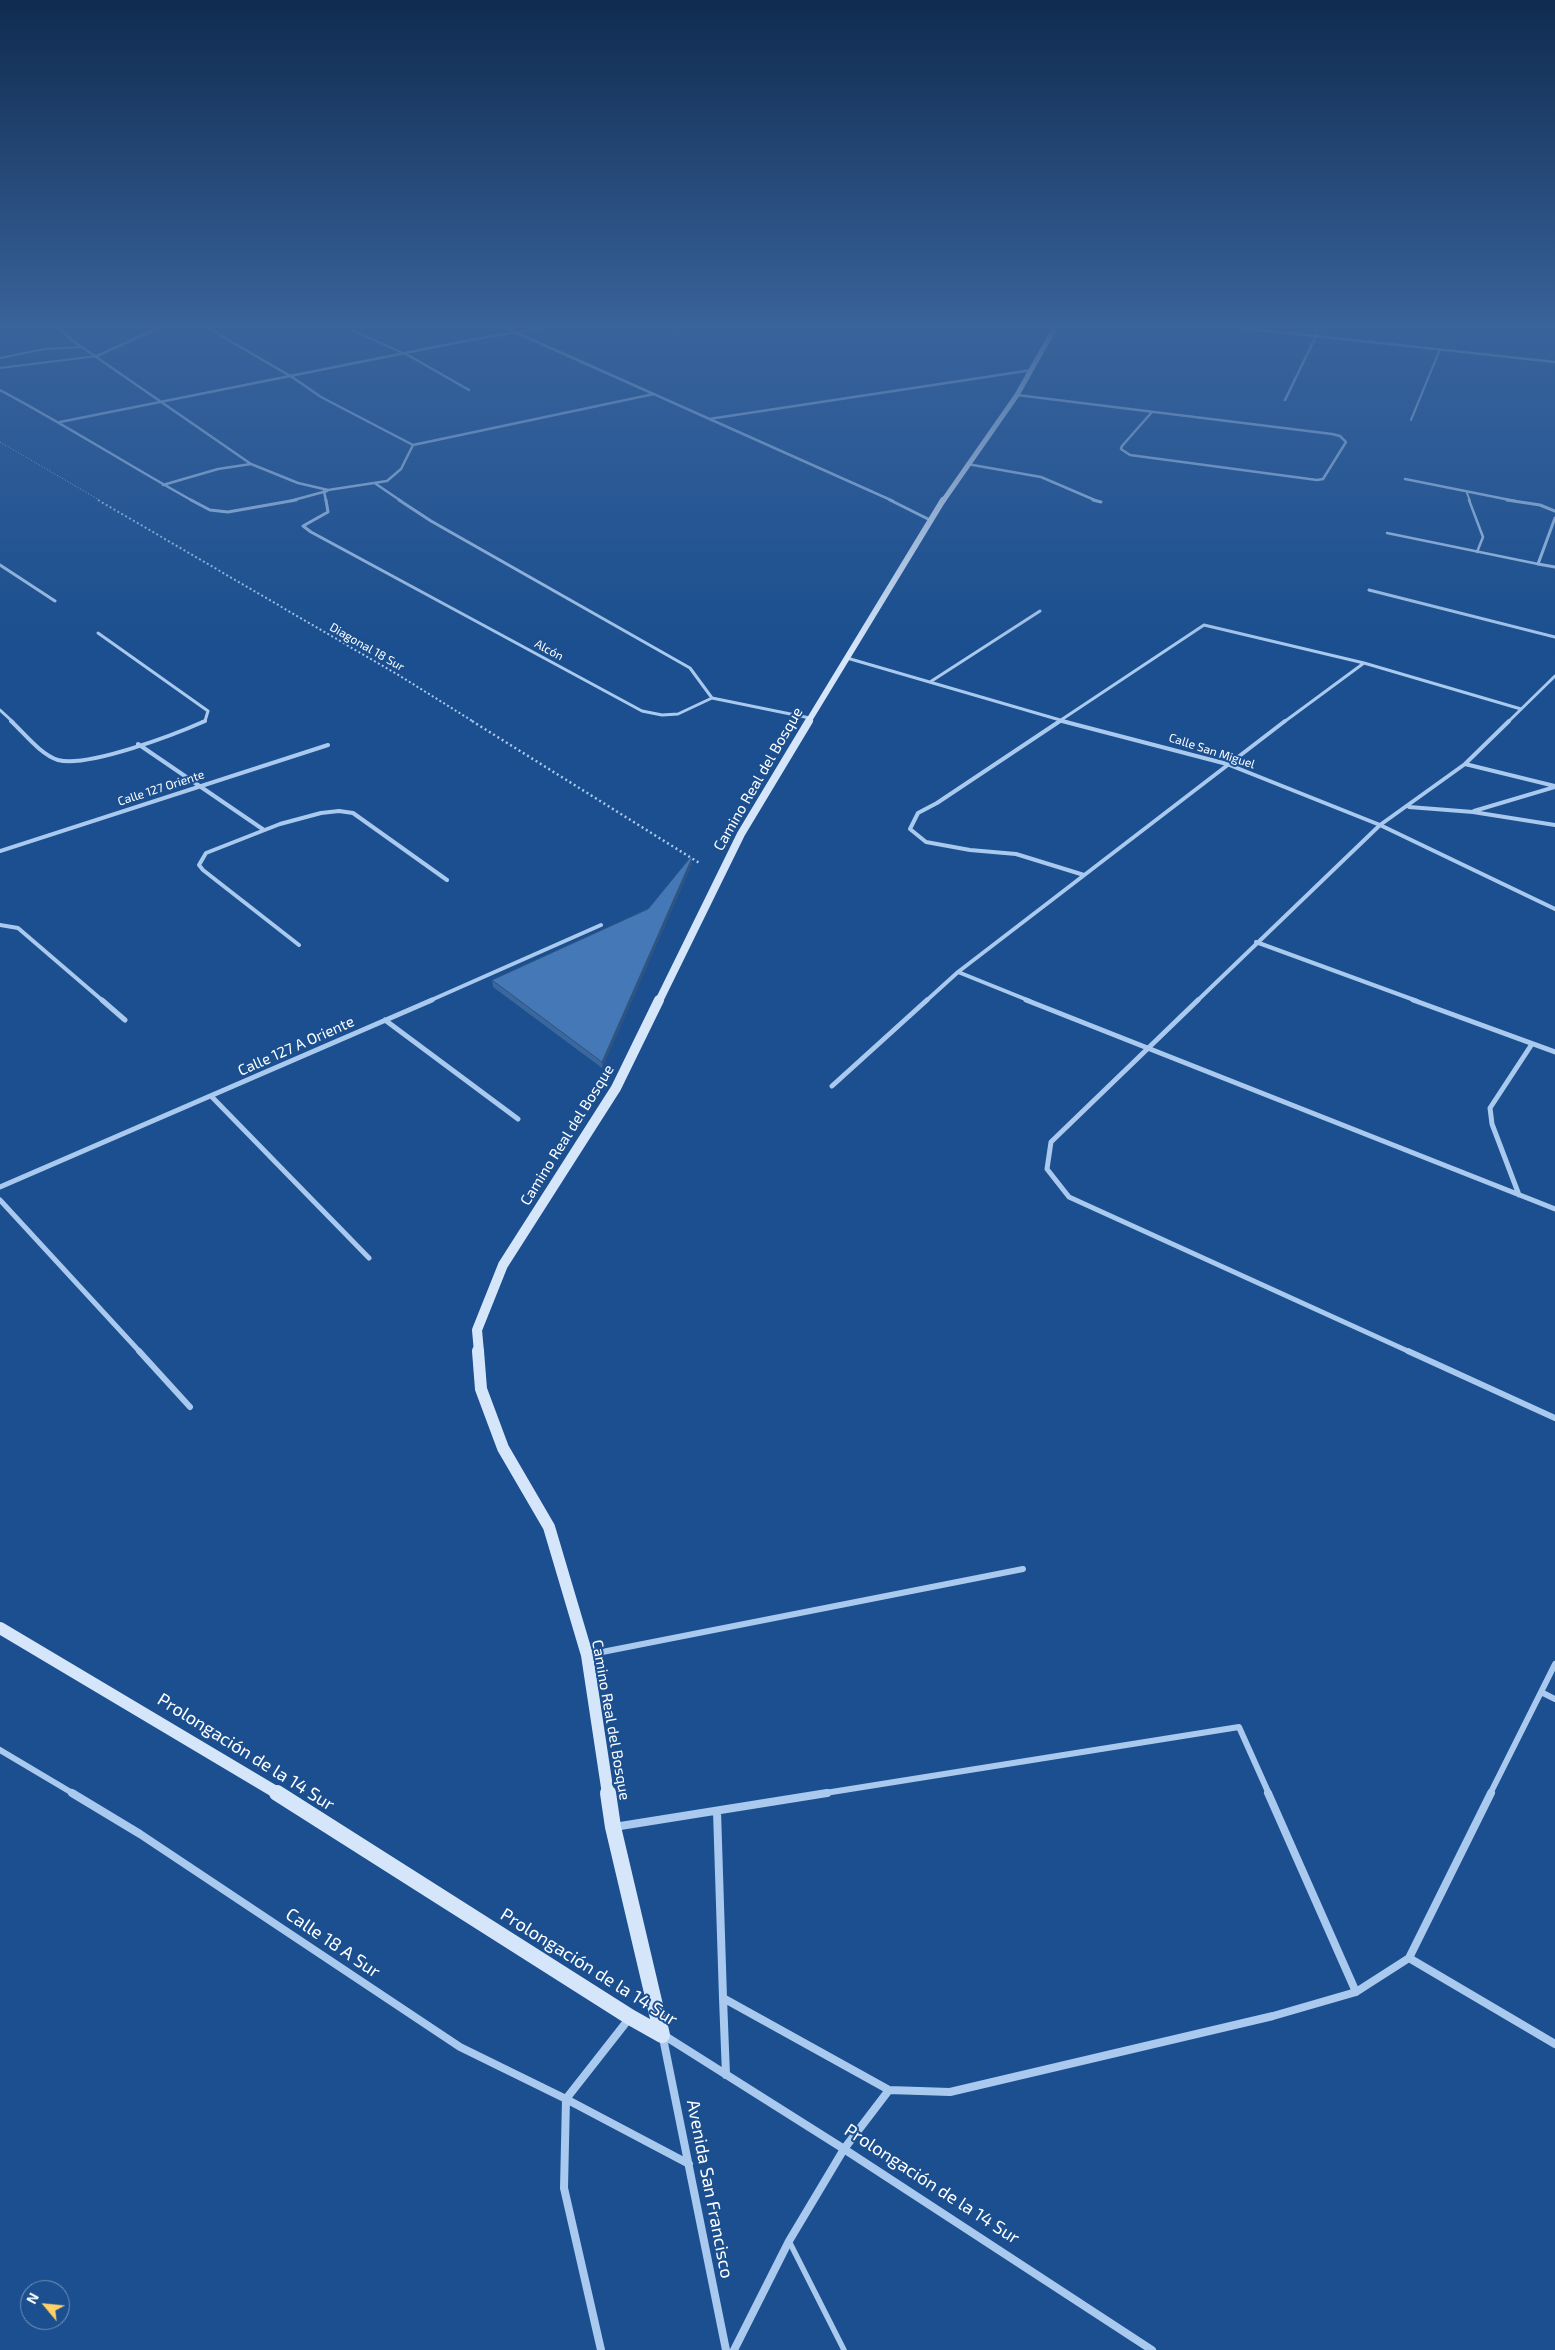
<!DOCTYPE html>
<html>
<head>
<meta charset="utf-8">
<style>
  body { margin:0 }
  #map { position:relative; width:1555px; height:2350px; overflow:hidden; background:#1b4f8f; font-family:"Exo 2",sans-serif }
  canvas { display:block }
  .north { position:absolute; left:20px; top:2280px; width:50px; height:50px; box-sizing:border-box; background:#1b4f8f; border:1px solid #7695bc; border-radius:50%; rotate:298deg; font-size:14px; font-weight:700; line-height:20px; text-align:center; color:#fff }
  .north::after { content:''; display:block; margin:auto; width:18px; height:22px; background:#ffd166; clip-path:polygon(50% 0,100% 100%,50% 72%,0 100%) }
</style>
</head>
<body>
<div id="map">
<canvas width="1555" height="2350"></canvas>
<div class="north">N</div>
</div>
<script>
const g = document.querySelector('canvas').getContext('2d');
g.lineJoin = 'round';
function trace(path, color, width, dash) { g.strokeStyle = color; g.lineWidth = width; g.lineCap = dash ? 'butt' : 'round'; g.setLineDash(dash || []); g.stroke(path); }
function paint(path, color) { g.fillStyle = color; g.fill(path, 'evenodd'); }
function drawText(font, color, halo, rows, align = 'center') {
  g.font = font + ' "Exo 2",sans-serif'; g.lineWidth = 4; g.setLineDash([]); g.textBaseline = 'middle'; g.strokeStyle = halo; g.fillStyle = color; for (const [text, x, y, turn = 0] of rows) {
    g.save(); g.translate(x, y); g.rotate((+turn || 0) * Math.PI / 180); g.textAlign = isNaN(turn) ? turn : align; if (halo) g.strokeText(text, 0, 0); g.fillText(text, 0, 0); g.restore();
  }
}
const pathFar2 = new Path2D(`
  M0,442L101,501`);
const pathFar1 = new Path2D(`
  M98,500L400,676L474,722`);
const path = new Path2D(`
  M472,721L701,864`);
const laneFar2 = new Path2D(`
  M670,324L680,330
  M352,330L405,354
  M0,358L45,349L82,347
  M0,368L97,356
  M1411,420L1440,349
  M1467,493L1470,501`);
const laneFar1 = new Path2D(`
  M1469,500L1483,537L1477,552
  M1387,533L1538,564`);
const lane = new Path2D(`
  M790,2243L844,2350`);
const streetFar5 = new Path2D(`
  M54,324L73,341L251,464L298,483L328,490L387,481L401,469L413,445
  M201,324L292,377L321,397L413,445
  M497,324L893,501
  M1205,324L1555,362
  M1547,324L1555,325
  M406,354L469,390
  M97,356L167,324
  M0,390C66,425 128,465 193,501
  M1017,395L1332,434L1340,436L1346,442L1323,479L1317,480L1130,455L1121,449L1122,446L1152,412
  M1285,400L1316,336V324
  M709,419L1032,370
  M60,422L470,340L567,324
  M413,445L654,394
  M967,464L1041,477L1097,501
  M1405,479L1515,501
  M376,484L401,501
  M163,485L218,469L251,464
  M324,491L326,501
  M290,501L327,491`);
const streetFar4 = new Path2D(`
  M191,500L210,510L228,512L296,500
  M326,500L328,512L303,526L311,532L642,711L662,715L678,714L712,698L810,718
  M399,500L431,521L690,668L712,698
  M890,500L930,520
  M1093,500L1101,502
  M1507,500L1540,505L1555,511
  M1555,518L1538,564L1555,567
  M0,565L55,601
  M1369,590L1555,637
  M98,633L208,711L205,721L202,722
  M847,658L1067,722
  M930,682L1040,611
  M0,710L13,722
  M1058,722L1204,625L1364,663L1521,709
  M1284,722L1364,663
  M1508,722L1555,676`);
const streetFar3 = new Path2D(`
  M11,721C24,733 41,755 58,760C88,768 176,734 205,721
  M1060,721L937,803L918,813L910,829L926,842L970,850L1016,854L1084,875
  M1062,721L1227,764L1380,825L1555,909
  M138,744L264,830
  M1465,764L1555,786
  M1409,807L1473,812L1555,825
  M1474,811L1555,787
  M0,851L328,745
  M0,925L18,928L103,1001
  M1256,942L1417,1001
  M299,945L203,870L199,865L206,853L280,824L321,813L339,811L353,813L447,880
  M958,972L1030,1001
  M429,1001L601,925
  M926,1001L958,972L1285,721
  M1197,1001L1380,825L1465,764L1509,721`);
const streetFar2 = new Path2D(`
  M102,1000L125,1020
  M1026,1000L1555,1209
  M1198,1000L1051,1142L1047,1169L1069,1197L1410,1352
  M1413,1000L1555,1052
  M385,1020L518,1119
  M832,1086L927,1000
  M212,1097L369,1258
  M0,1187L432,1000
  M1519,1195L1492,1124L1490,1108L1532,1044
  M0,1200L140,1352`);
const streetFar1 = new Path2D(`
  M139,1351L190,1407
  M1408,1351L1555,1418
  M587,1655L1023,1569
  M1541,1692L1555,1699
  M0,1750L74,1794
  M819,1794L1239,1727L1269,1794
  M1490,1794L1555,1664`);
const street = new Path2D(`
  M72,1793L140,1834L460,2047L566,2099L628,2020
  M1268,1793L1356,1992
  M717,1811L723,1998
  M614,1827L827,1793
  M1409,1958L1555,2044
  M665,2036L844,2149L1152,2350
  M663,2038L726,2350
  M726,2075L723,1998L889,2090
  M601,2350L564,2188L566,2099L689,2164
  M734,2350L789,2241L844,2149L889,2090L950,2092L1273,2016L1356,1992L1409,1958L1491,1793`);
const secondaryFar5 = new Path2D(`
  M943,501L1017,395L1057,324`);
const secondaryFar4 = new Path2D(`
  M808,722L943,500`);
const secondaryFar3 = new Path2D(`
  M659,1001L741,834L809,721`);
const secondaryFar2 = new Path2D(`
  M479,1352L477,1330L503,1265L616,1088L659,1000`);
const secondaryFar1 = new Path2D(`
  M478,1351L481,1389L503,1448L549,1527L587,1655L608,1794
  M0,1628L279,1794`);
const secondary = new Path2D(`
  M277,1793L630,2017L662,2035
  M608,1793L613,1827L662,2035`);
const wall = new Path2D(`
  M692,864L602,1068L493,987L492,980L648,909Z`);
const shadedWall = new Path2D(`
  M692,858V864L602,1068V1062Z`);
const building = new Path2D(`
  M691,857L692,858L602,1062L492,980L648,909Z`);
const farStreetnames = [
  ["Diagonal 18 Sur",367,647,30],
  ["Alcón",549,650,28],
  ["Calle San Miguel",1212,751,18],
  ["Calle 127 Oriente",161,788,-18]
];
const streetNames = [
  ["Camino Real del Bosque",758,779,-60],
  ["Calle 127 A Oriente",296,1046,-24],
  ["Camino Real del Bosque",567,1135,-58],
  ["Camino Real del Bosque",611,1720,80]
];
const nearStreetnames = [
  ["Prolongación de la 14 Sur",246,1752,32],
  ["Calle 18 A Sur",333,1943,34],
  ["Prolongación de la 14 Sur",589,1967,32],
  ["Prolongación de la 14 Sur",932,2184,33],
  ["Avenida San Francisco",710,2189,79]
];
trace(pathFar2, '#a9c9ee', 1, [1, 2]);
trace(pathFar1, '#a9c9ee', 2, [2, 2.5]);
trace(path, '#a9c9ee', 2.5, [2, 3]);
trace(laneFar2, '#a9c9ee', 2);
trace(laneFar1, '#a9c9ee', 2.5);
trace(lane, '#a9c9ee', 5.5);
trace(streetFar5, '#a9c9ee', 2.5);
trace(streetFar4, '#a9c9ee', 3);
trace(streetFar3, '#a9c9ee', 4);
trace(streetFar2, '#a9c9ee', 5);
trace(streetFar1, '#a9c9ee', 6);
trace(street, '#a9c9ee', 8);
trace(secondaryFar5, '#d6e6fa', 5);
trace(secondaryFar4, '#d6e6fa', 6);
trace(secondaryFar3, '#d6e6fa', 8);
trace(secondaryFar2, '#d6e6fa', 10);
trace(secondaryFar1, '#d6e6fa', 12);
trace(secondary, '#d6e6fa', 16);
paint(wall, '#3a679d');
paint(shadedWall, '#305480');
paint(building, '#4478b7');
trace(building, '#305480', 1);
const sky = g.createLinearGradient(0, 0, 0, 653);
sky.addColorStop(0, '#0f2b4f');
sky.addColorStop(0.5, '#39639b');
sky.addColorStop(1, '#39639b00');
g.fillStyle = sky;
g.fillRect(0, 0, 1555, 653);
drawText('12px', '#fff', '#1b4f8f', farStreetnames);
drawText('15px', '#fff', '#1b4f8f', streetNames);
drawText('18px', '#fff', '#1b4f8f', nearStreetnames);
</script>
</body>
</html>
